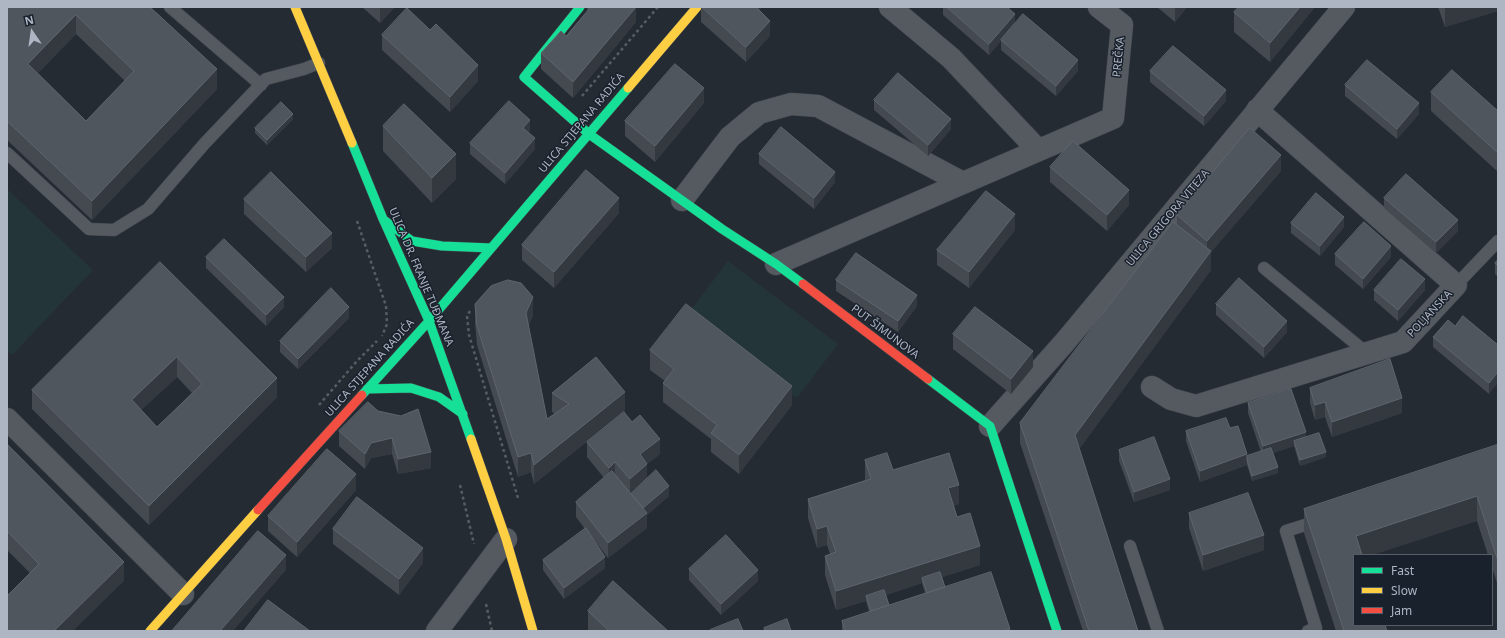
<!DOCTYPE html>
<html>
<head>
<meta charset="utf-8">
<style>
  body { margin:0 }
  #map { position:relative; width:1505px; height:638px; overflow:hidden; background:#252b32; font-family:"Noto Sans",sans-serif }
  canvas { display:block }
  .frame { position:absolute; inset:0; border:8px solid #aeb6c4; pointer-events:none }
  .legend { position:absolute; left:1353px; top:554px; width:140px; height:72px; box-sizing:border-box; background:#19212c; border:1px solid #555d69; margin:0; padding:5px 7px; list-style:none; font-size:12px; color:#aeb6c4 }
  .legend li { display:flex; align-items:center; gap:8px; height:20px }
  .legend b { width:20px; border:1px solid #555d69 }
  .north { position:absolute; left:12px; top:12px; width:40px; height:40px; -webkit-text-stroke:3px #19212c; paint-order:stroke; rotate:347deg; font-size:11px; font-weight:700; line-height:16px; text-align:center; color:#aeb6c4 }
  .north::after { content:''; display:block; margin:auto; width:14px; height:18px; background:#aeb6c4; clip-path:polygon(50% 0,100% 100%,50% 72%,0 100%) }
</style>
</head>
<body>
<div id="map">
<canvas width="1505" height="638"></canvas>
<div class="frame"></div>
<ul class="legend">
<li><b style="height:5px;background:#16e098"></b>Fast</li>
<li><b style="height:5px;background:#ffcf43"></b>Slow</li>
<li><b style="height:5px;background:#f24e42"></b>Jam</li>
</ul>
<div class="north">N</div>
</div>
<script>
const g = document.querySelector('canvas').getContext('2d');
g.lineJoin = 'round';
function paint(path, color) { g.fillStyle = color; g.fill(path, 'evenodd'); }
function trace(path, color, width, dash) { g.strokeStyle = color; g.lineWidth = width; g.lineCap = dash ? 'butt' : 'round'; g.setLineDash(dash || []); g.stroke(path); }
function drawText(font, color, halo, rows, align = 'center') {
  g.font = font + ' "Noto Sans",sans-serif'; g.lineWidth = 3; g.setLineDash([]); g.textBaseline = 'middle'; g.strokeStyle = halo; g.fillStyle = color; for (const [text, x, y, turn = 0] of rows) {
    g.save(); g.translate(x, y); g.rotate((+turn || 0) * Math.PI / 180); g.textAlign = isNaN(turn) ? turn : align; if (halo) g.strokeText(text, 0, 0); g.fillText(text, 0, 0); g.restore();
  }
}
const green = new Path2D(`
  M7,189L93,270L12,355L7,351Z
  M728,261L838,344L797,398L687,315Z`);
const path = new Path2D(`
  M582,96L658,7
  M357,221L386,306L387,324L382,336
  M470,311L467,316L469,335L518,498
  M319,405L357,361L377,341
  M460,485L474,544
  M486,604L492,631`);
const lane = new Path2D(`
  M170,7L261,85
  M7,153L89,229L114,230L148,209L205,143L266,79L304,69L319,63
  M1264,268L1368,354
  M1456,285L1498,241
  M1130,546L1158,631
  M1308,631L1316,628L1286,531L1318,521`);
const street = new Path2D(`
  M890,7L951,58L1038,150
  M682,200L730,137L759,113L791,104L818,106L961,182
  M776,264L1113,118L1122,25L1099,7
  M1152,387L1171,399L1196,406L1403,342L1456,285L1257,110
  M7,419L183,594
  M990,426L1064,343L1344,7
  M437,631L506,539`);
const fast = new Path2D(`
  M580,7L524,77L589,134L722,229L776,264L803,284
  M352,143L383,219L429,321L471,439
  M384,220L412,241L442,246L491,248
  M928,379L990,426L1057,631
  M367,389L411,388L439,397L463,414
  M362,395L429,321L628,88`);
const slow = new Path2D(`
  M295,7L352,143
  M628,88L697,7
  M471,439L506,539L533,631
  M150,631L258,510`);
const jam = new Path2D(`
  M803,284L928,379
  M258,510L362,395`);
const wall = new Path2D(`
  M7,7H150L217,89L92,220L7,140ZM76,34L125,81L86,121L38,73Z
  M362,7H395L380,23Z
  M587,7H636V22L573,98L541,69V53L566,36L587,12Z
  M701,7H762L759,10L770,36L746,62L701,22Z
  M943,7H1007L1015,24L1078,71L1056,96L1001,50V41L989,55L943,15Z
  M1157,7H1187L1175,22Z
  M1239,7H1315L1270,62L1234,32V12Z
  M1438,7H1498V11L1445,27Z
  M430,30L478,81L450,112L382,50V35Z
  M1150,71L1226,101L1204,126L1150,82Z
  M1345,85L1419,114L1397,139L1345,96Z
  M1431,92L1498,111V172L1431,111Z
  M874,100L951,129L928,156L874,110Z
  M704,103L655,162L625,136V121Z
  M293,119L267,145L255,133V128Z
  M383,126L456,179L432,203L383,151Z
  M530,131L528,133L535,149L505,184L470,154V143Z
  M759,154L835,182L814,209L759,164Z
  M1050,167L1129,205L1107,231L1050,182Z
  M1281,171L1211,252V270L1079,449L1138,631H1083L1020,443V423L1177,225V215Z
  M1384,198L1458,231L1436,253L1384,208Z
  M244,199L332,248L306,272L244,214Z
  M619,213L554,288L522,260V245Z
  M1291,223L1344,227L1320,256L1291,233Z
  M1015,230L969,288L937,265V250Z
  M1335,254L1391,257L1363,289L1335,265Z
  M206,257L284,307L266,326L206,268Z
  M1498,260V277L1495,274V263Z
  M160,262L277,397L149,525L32,409V390ZM177,377L192,393L157,427L141,410Z
  M836,280L917,306L898,332L836,291Z
  M1374,290H1425L1398,321L1374,300Z
  M475,304L533,316L528,326L547,419L555,414L552,412V393L625,411L534,484L531,472L518,477L477,345L475,323Z
  M1216,304L1287,332L1264,358L1216,315Z
  M349,318L298,369L280,352V341Z
  M1455,326L1498,345L1489,394L1433,347V337Z
  M953,334L1033,367L1011,394L953,349Z
  M650,350L792,405L739,474L711,452V439L663,402V383L665,381L650,370Z
  M1310,388L1402,413L1332,437L1325,417L1315,420L1310,403Z
  M368,402L431,468L398,474L392,454L371,458L365,469L339,446V431Z
  M1248,403L1306,437L1326,457L1300,466L1294,446L1273,453L1278,473L1252,481L1247,465L1200,482L1186,441V431L1230,428L1247,456L1261,452L1248,413Z
  M587,442L660,454L647,464V479L669,496L647,515V528L608,558L589,533L605,568L564,599L543,570V560L585,529L576,517V502L604,478L587,457Z
  M7,444L124,581L30,573L7,550Z
  M1498,447V586L1492,567V555H1488L1477,521L1354,555L1387,631H1336L1304,533V509Z
  M1119,450L1170,490L1134,502L1119,461Z
  M865,460L893,470L959,504L953,506L957,517L980,565L942,577L945,587L1010,631H842V621L869,612L866,601L836,610L825,575V556L830,554L827,545L817,548L808,518V499L865,480ZM922,583L925,593L889,605L886,595Z
  M356,490L297,557L268,531V516Z
  M1189,513L1264,550L1203,571L1189,528Z
  M333,529L423,563L399,595L333,544Z
  M689,569L758,581L721,615L689,580Z
  M588,611L668,631H588Z`);
const shadedWall = new Path2D(`
  M380,7H395L380,23Z
  M636,7V22L573,98V82Z
  M752,7H762L752,18Z
  M1175,7H1187L1175,22Z
  M1300,7H1315L1270,62V43Z
  M1445,7H1498V11L1445,27Z
  M1015,14V25L1001,40V41L989,55V44Z
  M76,15V34L28,83V64Z
  M770,21V36L746,62V47Z
  M1078,60V71L1056,96V86Z
  M478,65V81L450,112V97Z
  M217,69V89L92,220V201Z
  M704,88V103L655,162V146Z
  M1226,90V101L1204,126V116Z
  M1419,103V114L1397,139V129Z
  M293,114V119L267,145V140Z
  M951,119V129L928,156V145Z
  M530,120V131L523,138V128Z
  M535,138V149L505,184V173Z
  M456,154V179L432,203V178Z
  M1281,155V171L1211,252V270L1075,455V435L1207,256V241Z
  M835,172V182L814,209V198Z
  M1129,190V205L1107,231V215Z
  M619,198V213L554,288V272Z
  M1015,214V230L969,288V272Z
  M1344,217V227L1320,256V246Z
  M1458,220V231L1436,253V242Z
  M332,233V248L306,272V257Z
  M1391,246V257L1363,289V279Z
  M1425,279V290L1398,321V310Z
  M917,295V306L898,332V321Z
  M284,297V307L266,326V315Z
  M533,297V316L526,332V313Z
  M349,307V318L298,369V359Z
  M1287,321V332L1264,358V347Z
  M1033,351V367L1011,394V379Z
  M177,357V377L132,419V400Z
  M1498,372V383L1489,394V383Z
  M277,378V397L149,525V506Z
  M792,386V405L739,474V455Z
  M625,392V411L534,484V465Z
  M1402,398V413L1332,437V422Z
  M1325,402V417L1315,420V405Z
  M1306,432V443L1294,441V446L1263,457V446Z
  M392,438V454L371,458L365,469V454L371,443Z
  M660,439V454L647,464V480L630,495V479L640,454Z
  M431,452V468L398,474V459Z
  M1326,452V457L1300,466V460Z
  M531,453V472L518,477V457Z
  M1247,454V465L1200,482V471Z
  M615,462V478L609,483V468Z
  M1278,467V473L1252,481V476Z
  M356,474V490L297,557V542Z
  M1170,479V490L1134,502V492Z
  M959,485V504L948,508V488Z
  M669,486V496L647,515V528L608,558V543L641,510Z
  M1477,496V521L1373,555H1356V536Z
  M827,526V545L817,548V529Z
  M1264,535V550L1203,571V555Z
  M980,546V565L924,583L922,578V583L867,601L866,596V601L836,610V591Z
  M423,548V563L399,595V579Z
  M286,555V570L233,631H220Z
  M605,557V568L564,599V588Z
  M124,562V581L73,631H54Z
  M758,570V581L721,615V604Z
  M1010,629V631H1003Z`);
const building = new Path2D(`
  M7,7H150L217,69L92,201L7,121ZM76,15L134,71L86,121L28,64Z
  M591,7H636L573,82L541,53L561,31L566,36Z
  M702,7H756L770,21L746,47Z
  M947,7H1007L1015,14L989,44Z
  M1239,7H1300L1270,43L1234,12Z
  M407,8L430,30L436,24L478,65L450,97L382,35Z
  M1023,14L1078,60L1056,86L1001,40Z
  M1173,46L1226,90L1204,116L1150,71Z
  M1367,60L1419,103L1397,129L1345,85Z
  M675,64L704,88L655,146L625,121Z
  M1452,70L1498,111V153L1431,92Z
  M898,73L951,119L928,145L874,100Z
  M509,101L530,120L523,128L535,138L505,173L470,143Z
  M281,102L293,114L267,140L255,128Z
  M404,104L456,154L432,178L383,126Z
  M781,127L835,172L814,198L759,154Z
  M1250,128L1281,155L1207,241L1177,215Z
  M1073,141L1129,190L1107,215L1050,167Z
  M586,170L619,198L554,272L522,245Z
  M271,172L332,233L306,257L244,199Z
  M1406,174L1458,220L1436,242L1384,198Z
  M986,191L1015,214L969,272L937,250Z
  M1316,193L1344,217L1320,246L1291,223Z
  M1173,222L1211,251L1075,435L1138,631H1089L1020,423Z
  M1364,222L1391,246L1363,279L1335,254Z
  M224,239L284,297L266,315L206,257Z
  M856,253L917,295L898,321L836,280Z
  M1401,259L1425,279L1398,310L1374,290Z
  M1498,260V266L1495,263Z
  M160,262L277,378L149,506L32,390ZM177,357L202,384L157,427L132,400Z
  M1239,278L1287,321L1264,347L1216,304Z
  M508,280L521,283L533,297L526,313L547,419L569,404L552,393L596,357L625,392L534,465L531,453L518,457L477,326L475,304L491,286Z
  M331,288L349,307L298,359L280,341Z
  M686,304L792,386L739,455L711,433L717,425L663,383L674,369L650,350Z
  M975,307L1033,351L1011,379L953,334Z
  M1463,316L1498,345V372L1489,383L1433,337L1448,320L1455,326Z
  M1390,359L1402,398L1332,422L1325,402L1315,405L1310,388Z
  M1291,389L1306,432L1263,446L1248,403Z
  M368,402L378,411L401,416L418,409L431,452L398,459L392,438L371,443L365,454L339,431Z
  M624,412L632,422L640,415L660,439L640,454L647,464L630,479L615,462L609,468L587,442Z
  M1226,418L1230,428L1238,426L1247,454L1200,471L1186,431Z
  M1319,433L1326,452L1300,460L1294,441Z
  M1154,437L1170,479L1134,492L1119,450Z
  M7,444L124,562L54,631H7V596L39,564L7,531Z
  M1497,445L1498,447V561L1477,496L1356,536L1362,555H1354V625H1385L1387,631H1344L1304,509Z
  M1271,448L1278,467L1252,476L1247,460V456Z
  M327,449L356,474L297,542L268,516Z
  M887,453L893,470L949,453L959,485L948,488L957,517L970,513L980,546L836,591L825,556L836,552L827,526L817,529L808,499L871,479L865,460Z
  M656,470L669,486L643,508L631,494Z
  M612,471L647,513L608,543L576,502Z
  M1248,493L1264,535L1203,555L1189,513Z
  M357,497L423,548L399,579L333,529Z
  M586,528L605,557L564,588L543,560Z
  M258,531L286,555L220,631H172Z
  M726,535L758,570L721,604L689,569Z
  M940,572L945,587L927,593L922,578Z
  M991,572L1010,629L1003,631H845L842,621Z
  M613,581L668,631H609L588,611Z
  M884,590L889,605L871,611L866,596Z
  M268,600L310,631H244Z
  M738,619L743,631H710V630Z
  M787,619L791,631H765L764,628Z`);
const streetNames = [
  ["PREČKA",1119,57,-84],
  ["ULICA STJEPANA RADIĆA",582,123,-50],
  ["ULICA GRIGORA VITEZA",1168,218,-50],
  ["ULICA DR. FRANJE TUĐMANA",421,277,67],
  ["POLJANSKA",1430,314,-47],
  ["PUT ŠIMUNOVA",885,332,37],
  ["ULICA STJEPANA RADIĆA",370,368,-48]
];
paint(green, '#233538');
trace(lane, '#42474c', 13);
trace(street, '#42474c', 23);
trace(fast, '#42474c', 10);
trace(slow, '#42474c', 10);
trace(jam, '#42474c', 10);
trace(path, '#585d63', 2.5, [3, 3]);
trace(lane, '#555960', 12);
trace(street, '#555960', 22);
trace(fast, '#16e098', 9);
trace(slow, '#ffcf43', 9);
trace(jam, '#f24e42', 9);
paint(wall, '#454a51');
paint(shadedWall, '#33393f');
paint(building, '#50565d');
trace(building, '#5f656d', 1);
drawText('11px', '#aeb6c4', '#19212c', streetNames);
</script>
</body>
</html>
